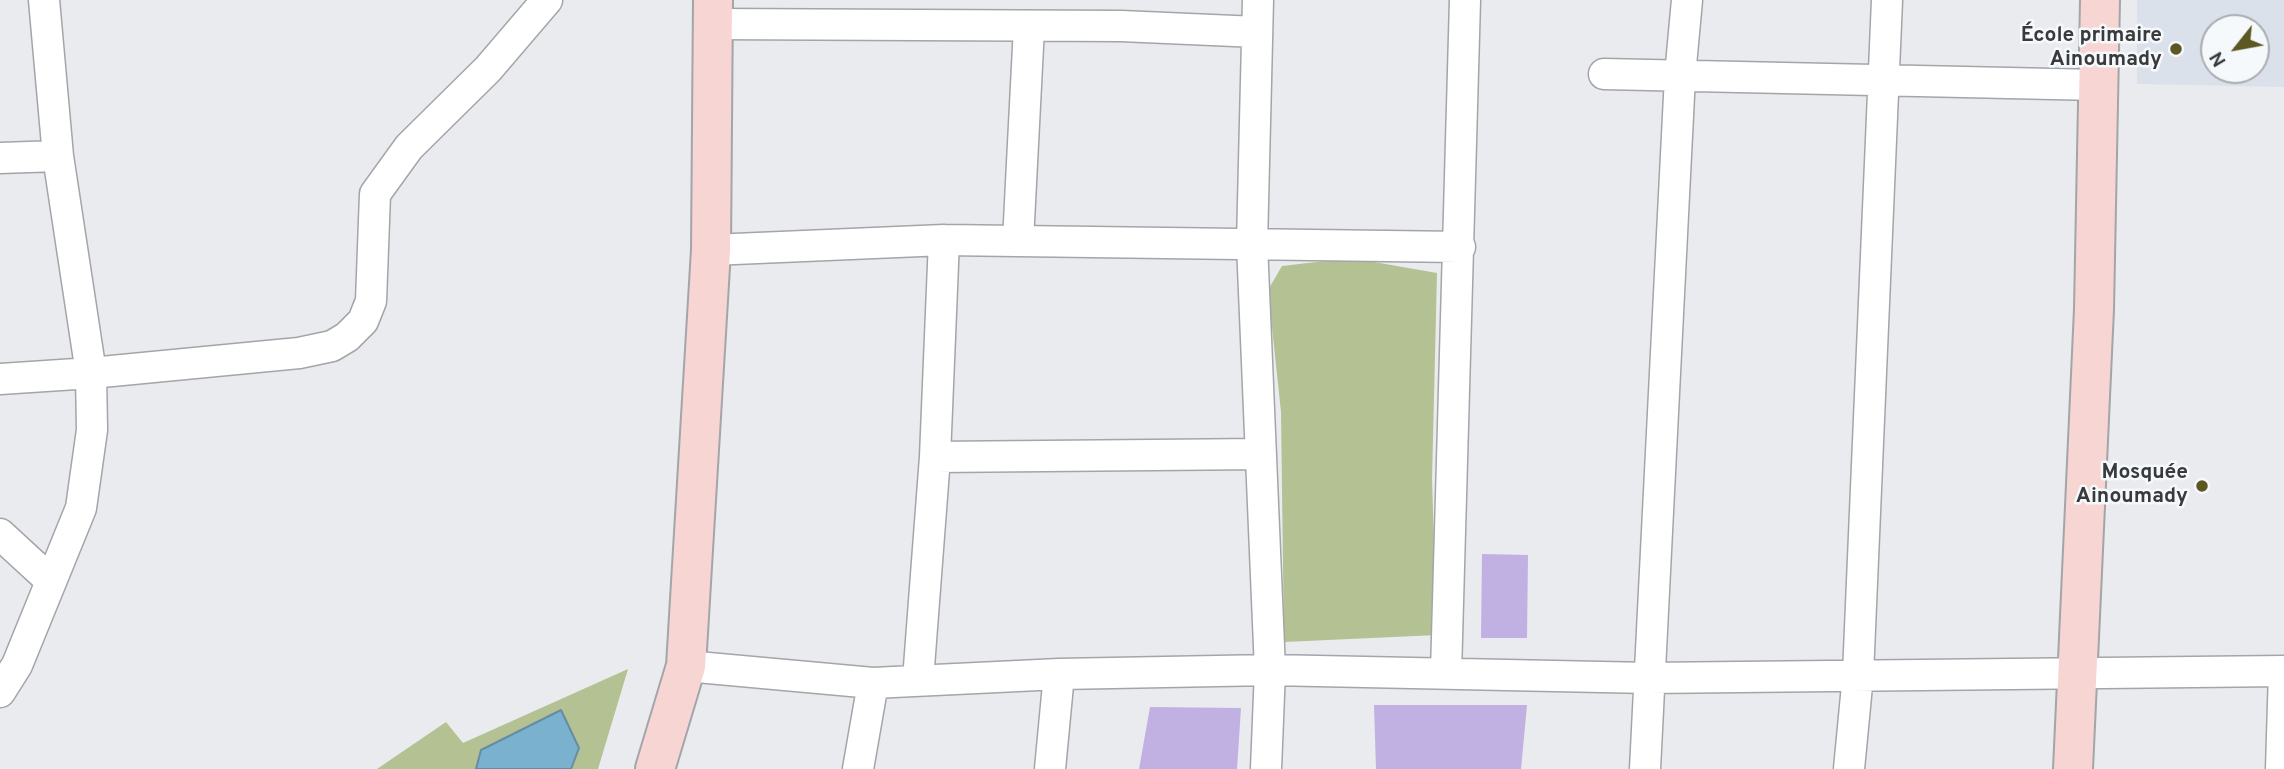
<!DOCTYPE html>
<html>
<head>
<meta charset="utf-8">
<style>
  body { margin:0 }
  #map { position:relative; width:2284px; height:769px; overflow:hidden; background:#e9ebef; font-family:Overpass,sans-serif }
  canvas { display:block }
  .north { position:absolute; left:2200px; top:14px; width:70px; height:70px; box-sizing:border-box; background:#f6f9fc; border:2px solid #aaadaf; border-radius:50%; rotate:239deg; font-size:19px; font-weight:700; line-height:28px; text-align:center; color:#393a3c }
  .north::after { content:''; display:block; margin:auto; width:24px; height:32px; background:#5d5723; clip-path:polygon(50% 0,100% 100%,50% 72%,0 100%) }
</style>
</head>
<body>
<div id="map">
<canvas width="2284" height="769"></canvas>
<div class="north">N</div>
</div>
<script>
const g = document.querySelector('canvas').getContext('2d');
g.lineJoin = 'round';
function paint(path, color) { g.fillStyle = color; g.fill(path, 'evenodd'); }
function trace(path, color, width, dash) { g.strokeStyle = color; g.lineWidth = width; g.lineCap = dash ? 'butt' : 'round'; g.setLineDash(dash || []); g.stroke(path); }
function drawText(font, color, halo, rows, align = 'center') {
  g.font = font + ' Overpass,sans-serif'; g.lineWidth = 5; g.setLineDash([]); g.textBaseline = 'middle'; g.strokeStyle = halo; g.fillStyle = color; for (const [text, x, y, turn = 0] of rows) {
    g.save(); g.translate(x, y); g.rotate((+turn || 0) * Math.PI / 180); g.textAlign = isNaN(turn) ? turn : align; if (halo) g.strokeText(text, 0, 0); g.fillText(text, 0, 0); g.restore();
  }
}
const built = new Path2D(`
  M2137,0H2284V87L2137,84ZM2214,28H2256V70H2214Z`);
const green = new Path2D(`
  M1351,258L1437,273L1432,479L1437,635L1284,642L1281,412L1268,290L1282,266Z
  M628,669L598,769H377L446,722L463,743Z`);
const water = new Path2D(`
  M561,710L579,748L571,769H476L481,750Z`);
const building = new Path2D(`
  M1482,554L1528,555L1527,638H1481Z
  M1374,705H1527L1521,769H1376Z
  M1150,707L1241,708L1237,769H1139Z`);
const street = new Path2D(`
  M1258,0L1252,244L1270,670L1266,769
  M714,24L1121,26L1257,32
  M1604,74L2098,85
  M0,158L58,156
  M1018,241L1029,27
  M711,250L944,240L1460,247
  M0,379L91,373L299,353L332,346L347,337L363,321L371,301L375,194L409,147L488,69L547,0
  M935,457L1261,454
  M0,534L51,581
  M686,666L873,683L1059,674L1270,670L1649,678L2284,671L2281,769
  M1446,673L1465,0
  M918,680L935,457L944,240
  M0,692L17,665L81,508L92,430L91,373L58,156L44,0
  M858,769L873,683
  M1050,769L1059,674
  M1645,769L1680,76L1687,0
  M1849,769L1858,675L1887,0`);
const secondary = new Path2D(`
  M655,769L686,666L711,250L713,0
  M2073,769L2094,309L2100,0`);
const markers = [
  [2176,49,7,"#5d5723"],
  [2202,486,7,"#5d5723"]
];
const poiNames = [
  ["École primaire",2162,37],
  ["Ainoumady",2162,61],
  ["Mosquée",2188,474],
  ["Ainoumady",2188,498]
];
paint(built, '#dae1eb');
paint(green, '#b3c193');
paint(water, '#7ab1ce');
trace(water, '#668da2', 2);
paint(building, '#c0b1e2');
trace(street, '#a3a5a9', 33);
trace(secondary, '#a3a5a9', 42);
trace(street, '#fff', 30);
trace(secondary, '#f6d5d3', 38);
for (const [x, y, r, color] of markers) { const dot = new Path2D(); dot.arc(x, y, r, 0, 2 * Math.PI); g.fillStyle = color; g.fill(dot); trace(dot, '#f6f9fc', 2.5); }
drawText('bold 21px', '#393a3c', '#f6f9fc', poiNames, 'right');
</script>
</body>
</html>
